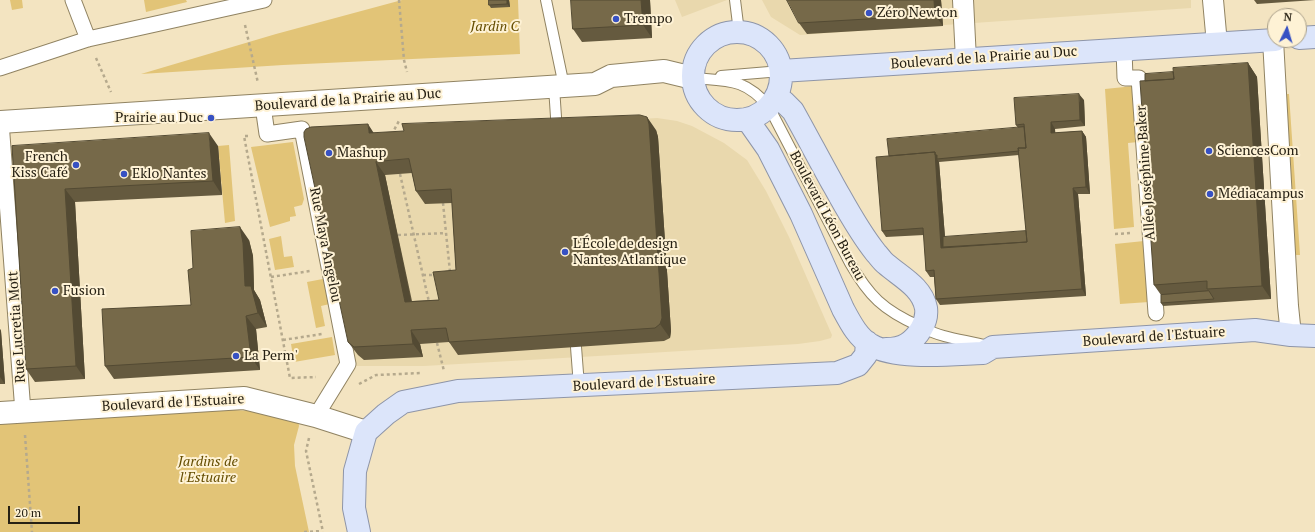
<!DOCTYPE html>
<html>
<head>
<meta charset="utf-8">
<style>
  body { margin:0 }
  #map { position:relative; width:1315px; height:532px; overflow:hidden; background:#f3e4c1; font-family:"PT Serif",serif }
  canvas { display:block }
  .north { position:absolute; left:1267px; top:8px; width:40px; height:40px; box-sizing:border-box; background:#fef2d5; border:1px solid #a89e88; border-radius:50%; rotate:5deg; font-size:11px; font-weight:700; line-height:16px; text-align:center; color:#272114 }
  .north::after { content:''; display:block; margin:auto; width:14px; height:18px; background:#3751c3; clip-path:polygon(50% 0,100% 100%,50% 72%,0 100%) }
  .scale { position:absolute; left:8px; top:506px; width:72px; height:18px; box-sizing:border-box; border:2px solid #272114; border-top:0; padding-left:5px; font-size:12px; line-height:14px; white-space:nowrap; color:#272114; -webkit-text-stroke:3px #fef2d5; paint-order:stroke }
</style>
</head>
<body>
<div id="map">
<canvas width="1315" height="532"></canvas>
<div class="north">N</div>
<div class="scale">20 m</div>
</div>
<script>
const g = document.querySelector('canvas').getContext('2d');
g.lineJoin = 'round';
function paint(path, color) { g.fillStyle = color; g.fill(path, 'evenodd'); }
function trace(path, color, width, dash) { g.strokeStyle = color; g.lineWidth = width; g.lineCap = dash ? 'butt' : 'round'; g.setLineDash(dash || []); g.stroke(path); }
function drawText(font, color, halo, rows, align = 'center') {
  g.font = font + ' "PT Serif",serif'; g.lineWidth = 4; g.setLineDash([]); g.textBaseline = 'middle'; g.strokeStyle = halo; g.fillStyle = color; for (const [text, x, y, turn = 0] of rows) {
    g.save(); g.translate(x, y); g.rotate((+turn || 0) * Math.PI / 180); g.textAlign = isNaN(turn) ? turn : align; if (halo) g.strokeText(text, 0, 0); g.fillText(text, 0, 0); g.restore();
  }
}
const built = new Path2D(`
  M675,0H727L682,17Z
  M762,0H1191V8L800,35L771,17Z
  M657,118L677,121L692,126L724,143L747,160L766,191L789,237L832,335L831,338L820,341L798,344L632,354L424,366H356L308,139Z`);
const green = new Path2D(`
  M10,0H22L23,8L12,10Z
  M144,0H186L187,2L146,12Z
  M402,0H518L520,54L283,65L141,74L276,34Z
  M1134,86L1138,142L1128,143L1134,227L1114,229L1105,89Z
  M1284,94H1289L1300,255H1295Z
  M293,142L304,199L302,205L294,207L296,216L290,217V221L270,227L251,147Z
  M229,145L235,221L225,223L218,146Z
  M281,236L284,257L292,256L294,267L275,270L269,239Z
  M1144,241L1149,302L1120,304L1115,244Z
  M328,278L334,303L321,306L325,326L316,328L307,282Z
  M332,337L335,355L294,362L291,344Z
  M211,408L261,412L298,419L299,426L294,445L295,466L309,532H0V422H34Z`);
const path = new Path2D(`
  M399,0L404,60L407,72
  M245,25L258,83
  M96,58L111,92
  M393,135V132L400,119
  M248,136H244L290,378L316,377
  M400,174L429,302
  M443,203L450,272
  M1115,234L1132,233
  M398,235L446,233
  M423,275H437
  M271,277L310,271
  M283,340L322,334
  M437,343L444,371
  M359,384L376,375L422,373
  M25,435L32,532
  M309,438L306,451L323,532
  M304,532L322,531`);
const service = new Path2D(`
  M546,0L564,86
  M735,0L739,32
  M721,76L781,71
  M693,78C728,81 745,78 769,107L850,263C869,296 883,310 919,326C927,330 936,334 944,336C958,340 973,342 987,346
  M554,87L557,132
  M576,347L579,386`);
const pedestrian = new Path2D(`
  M73,0L88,39
  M1124,49L1125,78H1139L1156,313
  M0,68L88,39L264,0
  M263,106L267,134L302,129L348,364L316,416
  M1,122L23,412`);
const minor = new Path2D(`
  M963,0L966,60
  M1213,0L1217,44
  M1273,40L1288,306L1291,335`);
const secondary = new Path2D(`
  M0,122L595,84L611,76L664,71L693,78
  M0,413L244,398L316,416L366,432`);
const primary = new Path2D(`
  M693 76a44 44 0 1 1 88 0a44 44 0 1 1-88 0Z
  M1299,38L1315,37
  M781,71L1275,40
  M776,96L784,102L793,111C807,136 820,161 834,186C847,209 859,232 876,253C879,256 882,261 886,264C901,277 922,287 926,308C928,322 918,337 907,344C901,348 893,349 886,349
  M747,119L768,149L801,214L843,309C850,322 858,338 871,345C897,360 953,354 983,353L993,347L1255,330L1291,335L1315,336
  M359,532L354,508L355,471L366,432L386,414L403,402L458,391L837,373L858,365L866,355L867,342`);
const wall = new Path2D(`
  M509,0L510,7L491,8L489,5Z
  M571,0H650L652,38L582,42L573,29Z
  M941,0L943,26L807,34L799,23Z
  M1254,0H1315L1257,4Z
  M1248,63L1257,77L1271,299L1163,306L1161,303V295L1154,285L1145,81L1173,72Z
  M1084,100L1085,126L1055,129V133L1082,131L1086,137L1090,194H1078L1086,296L940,305L936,299L934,277H930L926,271L924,235L886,237L882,231L889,156L1018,128L1016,125ZM1019,155L1026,231L945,237L939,162Z
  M656,130L658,137L671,331L670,338L664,341L458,355L449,342L420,344L423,357L364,360L358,355L348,342L374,133ZM412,173L416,191L425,204L452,203L456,270L439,300L412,301L385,175Z
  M12,146H218L222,195L75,202L85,379L35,382L26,369Z
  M249,240L253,256L254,290L260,300L267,327L256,329L260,370L114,379L105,366L191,305L193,268Z
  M0,329L1,331L5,384H0Z`);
const shadedWall = new Path2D(`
  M507,0H509L510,7L507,4Z
  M641,0H650L652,38L643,25Z
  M934,0H941L943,26L935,15Z
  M1248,63L1257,77L1271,299L1262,286Z
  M1079,94L1084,100L1085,126L1080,120Z
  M647,117L656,130L658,137L671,331L670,338L660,324Z
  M1051,122L1055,129L1056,140L1051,133Z
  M368,124L377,138L369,133Z
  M1082,131L1086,137L1090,194L1086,187Z
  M209,133L218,146L222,195L213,181Z
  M935,152L939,159H937L939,162L946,250L941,248Z
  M376,162L385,175L414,315L405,302Z
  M1073,188L1078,194L1086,296L1082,289Z
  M65,189L75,202L85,379L76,366Z
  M240,227L249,240L253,256L254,290L260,300L267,327L258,313L245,286Z
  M246,316L256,329L260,370L251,357Z
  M0,329L1,331L5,384L0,377Z
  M411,330L420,344L423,357L413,344Z`);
const building = new Path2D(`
  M489,0H507V4L489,5Z
  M571,0H641L643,25L573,29Z
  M787,0H934L935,15L799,23Z
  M1248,63L1262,286L1207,289V281L1154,285L1140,81L1174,79L1173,68Z
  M1173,72L1174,79L1145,81V74Z
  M1079,94L1080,120L1051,122V133L1082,131L1086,187L1073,188L1082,289L936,299L934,270L926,271L923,228L882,231L876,157L935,152L941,248L1027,242L1018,148H1026L1024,124L1016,125L1014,98Z
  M640,115L647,117L649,124L662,318L660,324L655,328L449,342L446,328L411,330L413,344L354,347L348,342L304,137V132L306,129L311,127L368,124L369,133L404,131L402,124ZM409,159L416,191L451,189L456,270L433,272L439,300L405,302L376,162Z
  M1024,127L1026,148H1018L1019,151L937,159V155H935V152L889,156L887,139Z
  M209,133L213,181L65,189L76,366L26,369L12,146Z
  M240,227L243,243L245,286H251L258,313L246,316L251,357L105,366L102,309L191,305L188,270L193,268L191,231Z
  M1026,231L1027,242L943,247V237Z
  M1209,291L1214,299L1161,303V295Z`);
const markers = [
  [869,13,4,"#3751c3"],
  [616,19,4,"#3751c3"],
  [211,118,4,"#3751c3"],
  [1209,151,4,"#3751c3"],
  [329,153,4,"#3751c3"],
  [76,165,4,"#3751c3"],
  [124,174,4,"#3751c3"],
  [1210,194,4,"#3751c3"],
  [565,252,4,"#3751c3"],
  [55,291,4,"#3751c3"],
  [236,356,4,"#3751c3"]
];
const poiNames = [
  ["Zéro Newton",877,13],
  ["Trempo",624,19],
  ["Prairie au Duc",203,118,"right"],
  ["SciencesCom",1217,151],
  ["Mashup",337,153],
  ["French",68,157,"right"],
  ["Kiss Café",68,173,"right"],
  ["Eklo Nantes",132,174],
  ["Médiacampus",1218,194],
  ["L'École de design",573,244],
  ["Nantes Atlantique",573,260],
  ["Fusion",63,291],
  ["La Perm'",244,356]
];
const parkNames = [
  ["Jardin C",495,27],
  ["Jardins de",208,462],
  ["l'Estuaire",208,478]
];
const streetNames = [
  ["Boulevard de la Prairie au Duc",984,58,-4],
  ["Boulevard de la Prairie au Duc",348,100,-4],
  ["Allée Joséphine Baker",1146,173,-94],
  ["Boulevard Léon Bureau",827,216,62],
  ["Rue Maya Angelou",325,245,79],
  ["Rue Lucretia Mott",17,327,-94],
  ["Boulevard de l'Estuaire",1154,337,-4],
  ["Boulevard de l'Estuaire",644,383,-3],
  ["Boulevard de l'Estuaire",173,403,-3]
];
paint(built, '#e9d8ad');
paint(green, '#e2c477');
trace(service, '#908362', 12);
trace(pedestrian, '#908362', 17);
trace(minor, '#908362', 22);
trace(secondary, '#908362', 24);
trace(primary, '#8e95a8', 24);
trace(path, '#b5a98d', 2.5, [3, 3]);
trace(service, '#fff', 10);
trace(pedestrian, '#fff', 15);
trace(minor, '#fff', 20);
trace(secondary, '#fff', 22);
trace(primary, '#dce5fa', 22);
paint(wall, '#655a3f');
paint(shadedWall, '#534a33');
paint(building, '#766949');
trace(building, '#534a33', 1);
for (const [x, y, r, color] of markers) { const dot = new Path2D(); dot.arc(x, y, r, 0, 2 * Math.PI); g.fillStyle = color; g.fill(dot); trace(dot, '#fef2d5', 1.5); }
drawText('14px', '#272114', '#fef2d5', poiNames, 'left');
drawText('italic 14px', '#654d00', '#fef2d5', parkNames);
drawText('14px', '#272114', '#fef2d5', streetNames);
</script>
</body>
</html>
